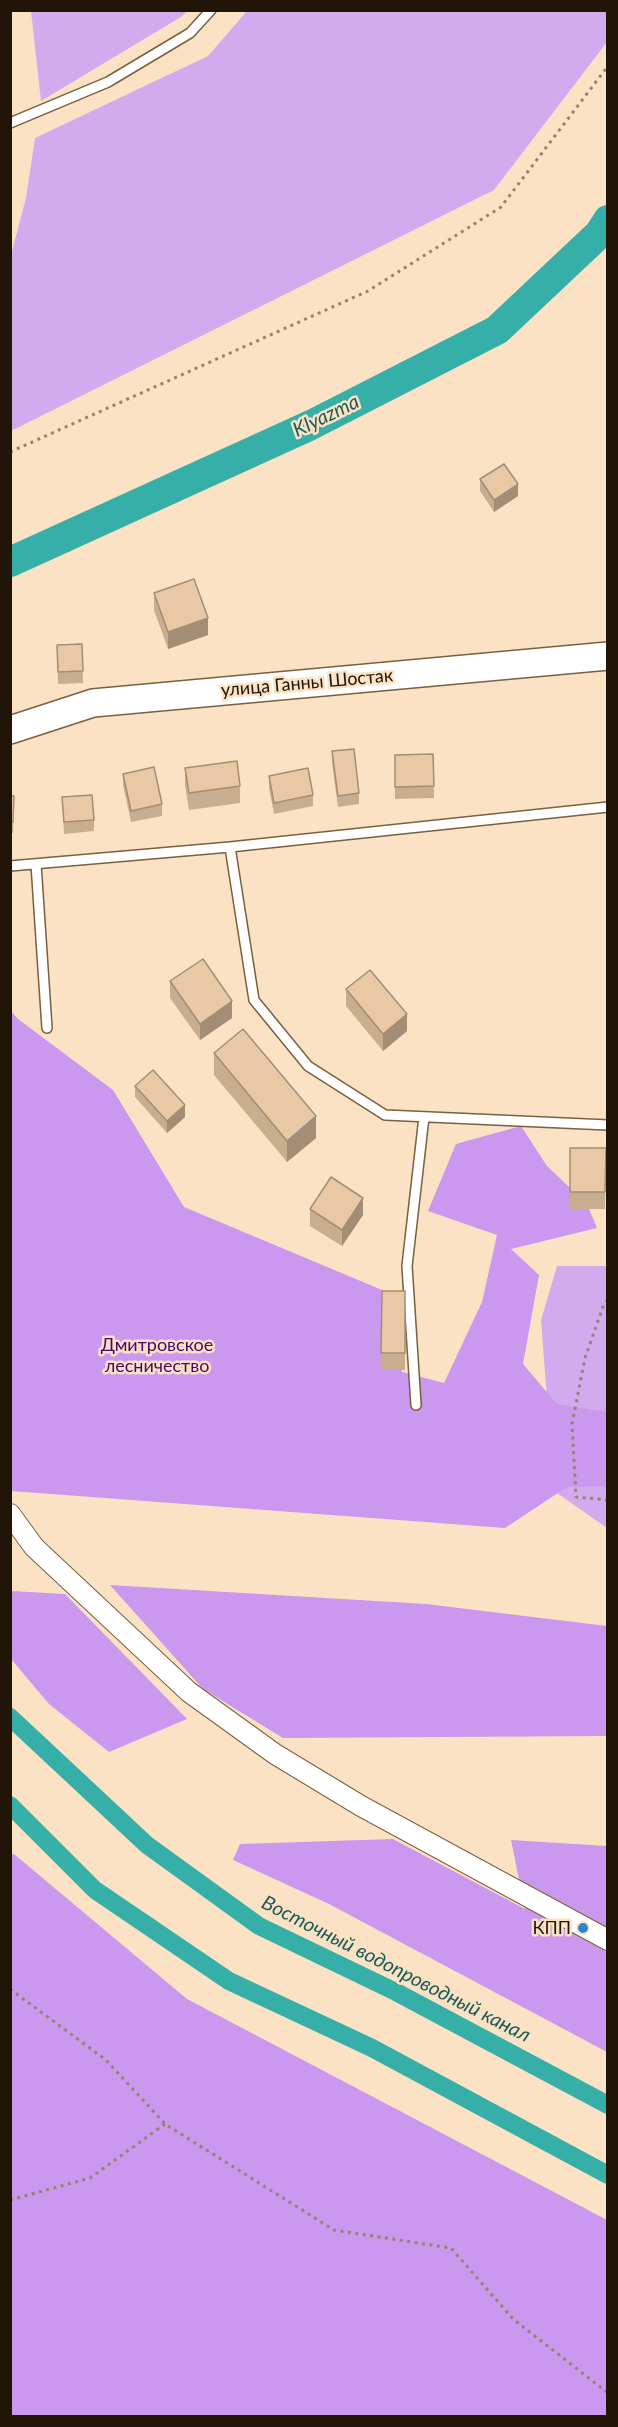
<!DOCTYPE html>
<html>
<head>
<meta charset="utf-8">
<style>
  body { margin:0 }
  #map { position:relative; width:618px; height:2427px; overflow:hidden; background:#fce2c4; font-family:Lato,sans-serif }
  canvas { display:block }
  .frame { position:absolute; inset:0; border:12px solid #201507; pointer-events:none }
</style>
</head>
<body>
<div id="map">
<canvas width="618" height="2427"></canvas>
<div class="frame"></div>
</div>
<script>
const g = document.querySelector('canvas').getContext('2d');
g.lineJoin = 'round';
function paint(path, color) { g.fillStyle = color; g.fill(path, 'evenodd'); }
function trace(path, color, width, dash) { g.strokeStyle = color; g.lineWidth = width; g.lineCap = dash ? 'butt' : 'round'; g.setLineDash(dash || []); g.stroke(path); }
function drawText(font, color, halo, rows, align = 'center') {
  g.font = font + ' Lato,sans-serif'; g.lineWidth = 5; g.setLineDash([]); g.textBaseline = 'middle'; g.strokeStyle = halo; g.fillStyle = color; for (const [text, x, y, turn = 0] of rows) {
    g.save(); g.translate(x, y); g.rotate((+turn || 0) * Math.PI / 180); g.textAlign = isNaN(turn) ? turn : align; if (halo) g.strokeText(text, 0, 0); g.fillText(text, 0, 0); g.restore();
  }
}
const green = new Path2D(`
  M248,10L607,11V42L494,190L11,431V255L26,198L35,138L208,56Z
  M31,11V10L187,11L181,17L41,101Z
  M557,1266H607V1528L554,1491L541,1320Z`);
const forest = new Path2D(`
  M10,1010L18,1019L113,1090L184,1207L394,1295L402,1372L444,1383L482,1302L497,1235L428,1211L456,1144L521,1126L547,1166L587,1204L597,1228L511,1249L539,1275L523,1364L557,1404L607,1412V1486L567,1487L505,1528L11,1491Z
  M110,1585L426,1604L607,1626V1736L283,1738L203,1689Z
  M11,1591L65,1594L187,1719L109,1752L49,1704L11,1659Z
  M393,1839L525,1909L511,1840L607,1846V2052L329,1904L233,1860L240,1844Z
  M10,1854H14L187,1999L607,2220V2416H11Z`);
const canal = new Path2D(`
  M10,1717L147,1845L259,1926L396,1992L608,2105
  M10,1805L95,1890L229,1981L372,2048L608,2175`);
const river = new Path2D(`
  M10,562L311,425L497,330L599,234L608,220`);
const path = new Path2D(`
  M10,452L368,291L501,207L608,66
  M608,1300L604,1304L585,1358L572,1424L576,1497L608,1500
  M10,1989L106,2060L165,2124L334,2230L451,2248L513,2319L608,2393
  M10,2200L90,2178L165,2124`);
const lane = new Path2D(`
  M10,123L108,82L190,33L211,10
  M230,847L254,1000L308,1066L385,1115L608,1125
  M36,864L47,1028
  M10,866L230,847L608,807
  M416,1405L407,1266L424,1117`);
const street = new Path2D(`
  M10,1514L34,1547L189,1692L275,1754L361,1806L608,1940`);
const secondary = new Path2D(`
  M10,730L93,703L608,656`);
const wall = new Path2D(`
  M480,479L518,496L494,512L480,491Z
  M154,593L208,635L168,649L154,610Z
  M82,644L83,683L58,684L57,645Z
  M332,751L359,793V804L338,807L332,763Z
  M433,754L434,798L395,799V755Z
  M185,768L240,786V803L189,810L185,785Z
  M123,774L162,804V816L131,822L123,785Z
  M269,776L313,795V806L274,814L269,788Z
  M10,795L14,807L13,833H10Z
  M62,797L94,820V831L64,834Z
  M170,981L232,1018L200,1040L170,998Z
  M346,989L407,1031L383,1051L346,1006Z
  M214,1053L316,1138L287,1162L214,1075Z
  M135,1086L185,1117L167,1133L135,1097Z
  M570,1148H606L605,1209H570Z
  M310,1209L363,1215L342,1246L310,1226Z
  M382,1291H405V1370H381Z`);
const shadedWall = new Path2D(`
  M518,484V496L494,512V500Z
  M208,618V635L168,649V632Z
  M232,1001V1018L200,1040V1024Z
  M407,1014V1031L383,1051V1034Z
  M185,1105V1117L167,1133V1121Z
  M316,1116V1138L287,1162V1141Z
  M363,1198V1215L342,1246V1230Z`);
const building = new Path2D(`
  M504,464L518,484L494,500L480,479Z
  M194,579L208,618L168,632L154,593Z
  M82,644L83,671L58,672L57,645Z
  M354,749L359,793L338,796L332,751Z
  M433,754L434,786L395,787V755Z
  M237,761L240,786L189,793L185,768Z
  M154,767L162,804L131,811L123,774Z
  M308,768L313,795L274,803L269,776Z
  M10,795L14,796L13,822H10Z
  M92,795L94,820L64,822L62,797Z
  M203,959L232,1001L200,1024L170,981Z
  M370,970L407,1014L383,1034L346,989Z
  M243,1029L316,1116L287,1141L214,1053Z
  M153,1070L185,1105L167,1121L135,1086Z
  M570,1148H606L605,1192H570Z
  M331,1177L363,1198L342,1230L310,1209Z
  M382,1291H405V1353H381Z`);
const markers = [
  [583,1928,6,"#2e83d2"]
];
const streetNames = [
  ["улица Ганны Шостак",307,683,-5]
];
const parkNames = [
  ["Дмитровское",157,1345],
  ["лесничество",157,1366]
];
const poiNames = [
  ["КПП",571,1928]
];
const waterNames = [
  ["Klyazma",326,416,-26],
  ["Восточный водопроводный канал",396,1969,27]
];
paint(green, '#d2abef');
paint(forest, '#ca98ee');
trace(canal, '#37afa9', 18);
trace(river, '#37afa9', 30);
trace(lane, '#7b5f3e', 12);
trace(street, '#7b5f3e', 22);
trace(secondary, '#7b5f3e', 30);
trace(path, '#96836d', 3, [3, 4.5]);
trace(lane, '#fff', 9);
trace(street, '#fff', 20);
trace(secondary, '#fff', 27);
paint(wall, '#c8ad8e');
paint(shadedWall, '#a38d74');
paint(building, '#e9c9a5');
trace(building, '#a38d74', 1.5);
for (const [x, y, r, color] of markers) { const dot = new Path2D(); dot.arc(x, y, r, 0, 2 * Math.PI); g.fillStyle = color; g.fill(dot); trace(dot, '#fce2c4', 2); }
drawText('18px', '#201507', '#fce2c4', streetNames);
drawText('18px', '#4c036e', '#fce2c4', parkNames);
drawText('18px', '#201507', '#fce2c4', poiNames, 'right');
drawText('italic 20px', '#1a5b57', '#fce2c4', waterNames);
</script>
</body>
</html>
